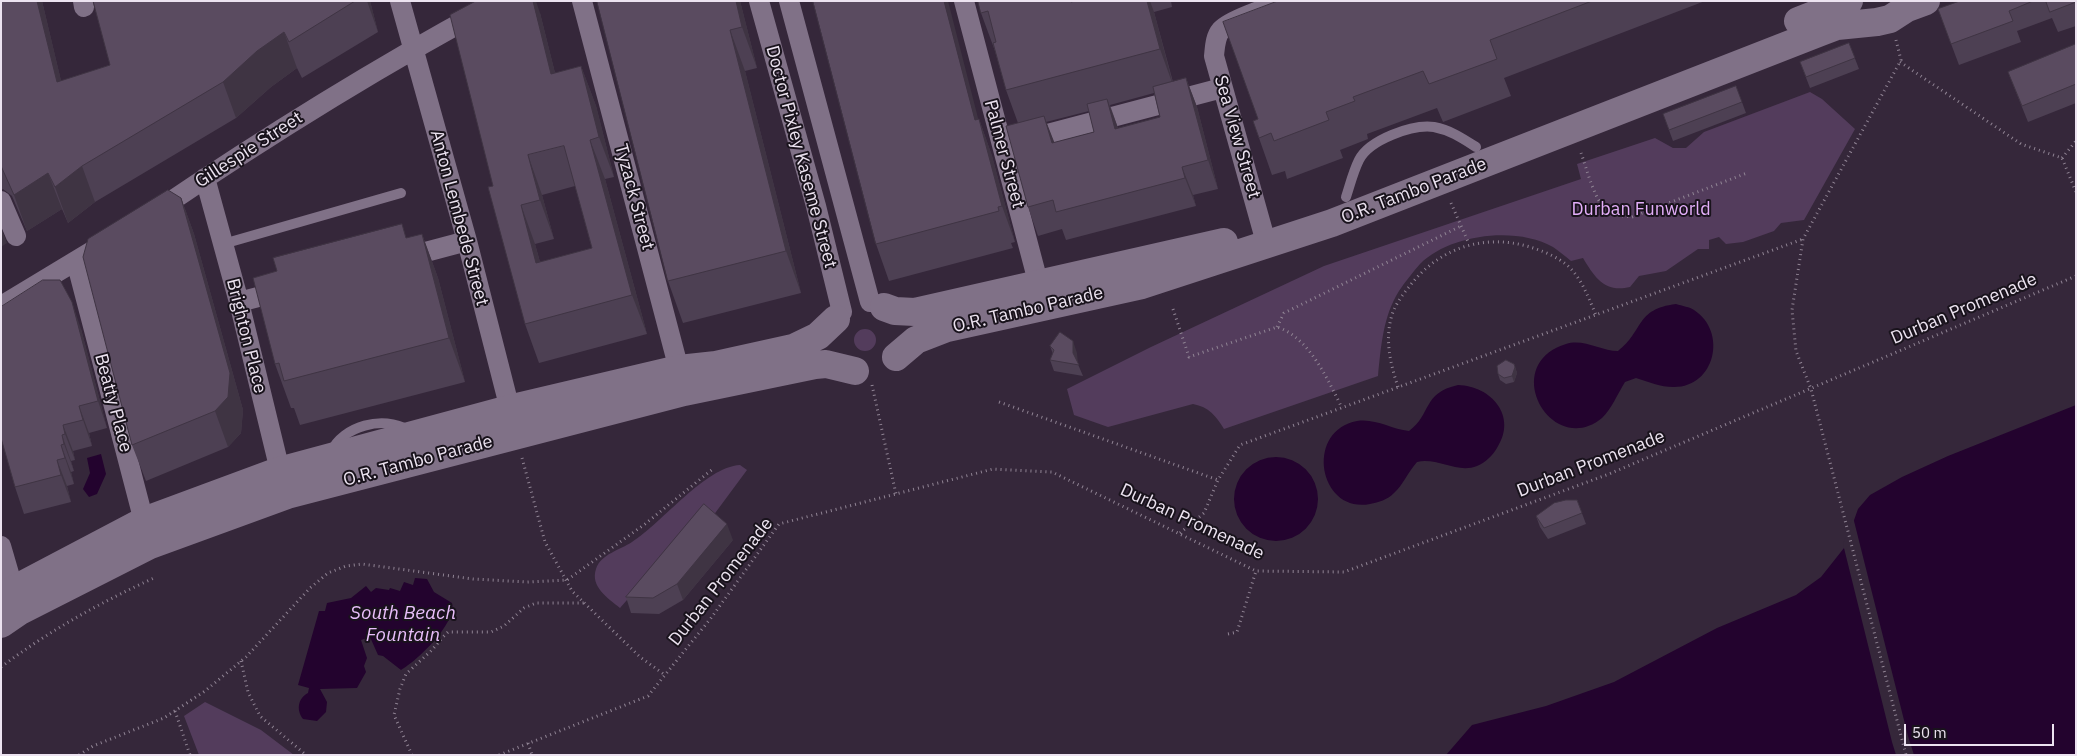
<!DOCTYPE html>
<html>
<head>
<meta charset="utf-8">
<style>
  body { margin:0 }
  #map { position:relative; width:2077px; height:756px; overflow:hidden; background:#35273a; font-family:"IBM Plex Sans",sans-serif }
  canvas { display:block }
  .frame { position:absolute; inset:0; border:2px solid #ece3f0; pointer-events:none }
  .scale { position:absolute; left:1904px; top:724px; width:150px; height:22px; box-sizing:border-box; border:2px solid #ece3f0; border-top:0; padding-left:6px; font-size:15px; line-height:18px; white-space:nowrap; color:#ece3f0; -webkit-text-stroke:4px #19131c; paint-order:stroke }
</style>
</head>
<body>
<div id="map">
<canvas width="2077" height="756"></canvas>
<div class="frame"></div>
<div class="scale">50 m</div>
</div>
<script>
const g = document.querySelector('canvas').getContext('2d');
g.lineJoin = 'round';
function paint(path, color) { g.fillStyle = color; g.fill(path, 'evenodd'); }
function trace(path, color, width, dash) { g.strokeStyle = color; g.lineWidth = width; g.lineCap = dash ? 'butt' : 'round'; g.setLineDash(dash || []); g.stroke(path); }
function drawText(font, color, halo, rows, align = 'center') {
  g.font = font + ' "IBM Plex Sans",sans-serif'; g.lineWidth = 4; g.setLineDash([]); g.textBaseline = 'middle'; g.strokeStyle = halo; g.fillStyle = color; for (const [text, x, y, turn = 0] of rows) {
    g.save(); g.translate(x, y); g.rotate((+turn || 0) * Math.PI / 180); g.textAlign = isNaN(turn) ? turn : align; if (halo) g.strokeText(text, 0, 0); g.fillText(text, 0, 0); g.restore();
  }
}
const green = new Path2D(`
  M1810,92L1822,99L1855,129L1804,220L1781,223L1774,231L1743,242L1726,244L1719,237L1709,240V249H1698L1666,271L1639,276L1630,287C1605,293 1595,278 1583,258L1571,261C1565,256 1559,251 1553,247C1516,226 1450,234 1420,264C1413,272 1405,282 1399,291C1383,316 1381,347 1378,376L1224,429C1216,416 1209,407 1193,404L1108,427L1074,415L1067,389L1151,347L1324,266L1581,179L1577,164L1655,138L1673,148H1686L1704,132Z
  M854 340a11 11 0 1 1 22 0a11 11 0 1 1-22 0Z
  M740,465L747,470L710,520L702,514L620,608C608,598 590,587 596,569C601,554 620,550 632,542C662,523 705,467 740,465Z
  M205,702L261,730L294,755H199L184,716Z`);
const water = new Path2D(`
  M1676,304C1682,306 1690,307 1694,310C1728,332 1715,388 1673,387C1661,387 1648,382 1636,378L1625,382C1618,393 1611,410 1602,418C1552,459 1498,365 1566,344C1583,338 1601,351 1618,351C1644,331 1635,309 1676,304Z
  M1458,385C1491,386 1518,416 1497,448C1492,456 1486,462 1477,466C1457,474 1437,457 1417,462C1408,472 1403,485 1394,493C1387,500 1379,502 1370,504C1319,514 1304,431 1357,421C1375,418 1391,429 1409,431C1432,414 1422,393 1458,385Z
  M2076,405V755H1446L1472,725L1546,706L1614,682L1717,628L1796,595L1821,577L1844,548L1858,509L1870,495L1902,477L1948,456Z
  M101,454L106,474L97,494L89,497L83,489L90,473L87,458Z
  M1234 499a42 42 0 1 1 84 0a42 42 0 1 1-84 0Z
  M415,578L427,579L434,592L452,603C457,623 417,661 401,670L383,656L378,655L370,637L361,640L367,658L364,666L366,672L357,688L320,689L327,702L326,712L317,721L303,719C296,710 298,698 308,693L309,688L298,685L319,611H325L327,603L351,598L366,586L371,592L376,588L389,590L390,588L400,591L404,582L413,585Z`);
const pier = new Path2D(`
  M1853,517L1908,736L1914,755H1896L1892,742L1843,544Z`);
const path = new Path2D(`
  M1896,40L1901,60L1803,239L1792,310L1796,351L1811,389L1906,755
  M1900,62L2021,144L2062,158L2076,192
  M1581,153C1587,169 1595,204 1609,212C1616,216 1625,216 1632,217L1747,173
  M2062,158L2076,141
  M1451,203L1469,244
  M1173,309L1189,357L1277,327C1309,337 1328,380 1342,408
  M1277,327L1284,313L1461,226
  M872,385L896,494
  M1398,387C1390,363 1384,337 1393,312C1396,304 1403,294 1409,287C1438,248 1484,233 1530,247C1543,251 1558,257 1568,266C1582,279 1588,297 1596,315
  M999,402L1218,480
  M522,458L545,542L572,591L640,657L665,675
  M1180,533L1204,513L1218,480L1240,445L1803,239
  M1228,634L1237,632L1256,571
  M241,661L248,692L260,716L306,755
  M1,667C49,631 99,603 154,578
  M175,711L190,755
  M528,743L532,755
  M79,755L93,746L164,718L205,691L246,657L310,588L328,573L346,566L362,564L473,579L527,582L567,580L645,524L714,468
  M412,755L394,715L400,689L406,674L432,650L442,638L448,632H491L504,626L524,608L536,603H585
  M499,755L648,696L711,618L779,524L993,469L1052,472L1256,571L1344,572L1609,474L2076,276`);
const lane = new Path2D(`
  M1346,197C1350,185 1353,172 1359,160C1369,140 1412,124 1434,127C1450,130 1462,138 1476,147
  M223,244L401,193
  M331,452C343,426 383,415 408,430`);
const street = new Path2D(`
  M83,1L84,7
  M400,1L467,241L513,421
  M582,1L682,381
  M759,1L816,206L842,312
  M789,1L870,302
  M964,1L1042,297
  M1025,140L1222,88
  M205,178L239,302L283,483
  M1,201L16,236
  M155,212C267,136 381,65 501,1
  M1267,246L1214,56C1215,47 1215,37 1221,30C1231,19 1273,6 1288,1
  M403,258L467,241
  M76,261L147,533
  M239,302L285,290
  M1,306L107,242
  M1,546L17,601`);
const secondary = new Path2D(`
  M1798,21L1849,1
  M884,307L895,311L915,312L1224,242
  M896,357L916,340L947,328L1142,285L1332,223L1821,32L1837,26L1877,22L1890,19L1907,8L1926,1
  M1,599L13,590L144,521L279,471L509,409L679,369L716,365L793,348L818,336L836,319
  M1,624L20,611L150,545L287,495L684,392L815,365L826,364L855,371`);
const wall = new Path2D(`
  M1,1H42L61,81L110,65L93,1H370L378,32L302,78L297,68L271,87L236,118L95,202L68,223L62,209L27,231L12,196L3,189L1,190Z
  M597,1H740L757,68L745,71L801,293L683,323L668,281Z
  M978,1H1171L1172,7L1154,12L1173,82L1186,78L1197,107L1218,189L1193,195L1196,206L1066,240L1062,229L1038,236L1028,207L1018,123L1006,90L995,51L981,13ZM1154,93L1160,117L1118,128L1110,105ZM1089,111L1094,132L1054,143L1046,122Z
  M1278,1H1705L1504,78L1511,96L1443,122L1437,108L1367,134L1368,139L1340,150L1343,158L1287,179L1285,171L1272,175L1253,121L1258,119Z
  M1960,1H2076V26L2058,32L2052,18L2017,31L2021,42L1959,65L1938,9Z
  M540,13L555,73L581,66L596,106L614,177L605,179L647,334L539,363L525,324L493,186ZM575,186L592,248L540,262L535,244L554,239L542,195Z
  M1849,43L1859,69L1810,88L1800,62Z
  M2076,44V103L2028,122L2008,72Z
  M1736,86L1746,113L1673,141L1663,114Z
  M979,119L992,156L1015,242L1011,243L1013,248L889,281L876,244Z
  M181,198L194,234L243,410L241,433L228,447L146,481L132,445Z
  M422,234L438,278L465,382L300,425L294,408H291L275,364Z
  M81,329L107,428L89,433L92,446L73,451L75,460L71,461L74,471L71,472L74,484L67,486L71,502L24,514L15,487Z
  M1050,346L1077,353V362L1083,376L1054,371L1050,360L1053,354Z
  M1514,364L1517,373L1514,382L1506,384L1500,380L1498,374Z
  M1577,500L1586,524L1548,539L1540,527L1536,516Z
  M733,540L683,600L659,614L631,613L626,597Z`);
const shadedWall = new Path2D(`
  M37,1H42L70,118L57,82Z
  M367,1H370L378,32Z
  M533,1H536L540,13L565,113L551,74Z
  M736,1H740L757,68L742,27Z
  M944,1H948L988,157L975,120Z
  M1147,1H1150L1154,12L1174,88L1160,49Z
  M730,30L745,71L801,293L786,251Z
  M284,32L297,68L271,87L236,118L223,82L257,51Z
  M581,66L596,106L614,177L599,137Z
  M1186,78L1197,107L1218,189L1208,160Z
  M1107,99L1118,128L1115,129Z
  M1044,116L1055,144L1052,143Z
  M979,119L992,156L1015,242L1002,206Z
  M590,140L605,179L647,334L632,295Z
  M528,155L542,195L554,239L540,200Z
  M82,166L95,202L68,223L55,187Z
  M1182,167L1193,195L1196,206L1185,178Z
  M48,173L62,209L27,231L14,195Z
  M181,198L194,234L243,410L241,433L228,447L215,411Z
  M521,205L535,244L551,303L536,263Z
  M1,227L7,243L1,247Z
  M422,234L438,278L465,382L449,338Z
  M72,302L81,329L107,428L98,401Z
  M1073,341L1077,353L1078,364L1073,353Z
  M1515,367L1517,373L1514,382L1512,376Z
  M79,406L89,433L92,446L83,420Z
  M63,425L73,451L75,460L65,434Z
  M62,435L71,461L74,471L64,444Z
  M61,445L71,472L74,484L65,458Z
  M57,460L67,486L71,502L61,475Z
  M727,524L733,540L683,600L677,584Z`);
const building = new Path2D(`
  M1,1H37L57,82L110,65L93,1H355L289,42L284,32L257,51L223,82L82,166L55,187L48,173L14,195L1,166Z
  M476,1H533L551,74L581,66L599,137L590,140L632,295L525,324L488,187L493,186L450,15ZM564,146L592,248L536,263L521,205L540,200L528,155Z
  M597,1H736L742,27L730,30L786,251L668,281Z
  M813,1H944L975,120L979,119L1002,206L998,207L999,211L876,244Z
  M978,1H1070L1071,2L1075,1H1147L1160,49L1006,90L993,43L996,42L988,11L981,13Z
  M1278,1H1592L1490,40L1497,59L1429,84L1423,71L1353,97L1355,101L1326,112L1329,120L1274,141L1271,133L1259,138L1253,121L1258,119L1223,22Z
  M1960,1H2033L2009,11L2013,21L1951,44L1938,9Z
  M2046,1H2076V2L2050,12Z
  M1849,43L1855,58L1806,77L1800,62Z
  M2076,44V84L2022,106L2008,72Z
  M1186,78L1208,160L1182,167L1185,178L1056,212L1053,200L1028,207L1006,126L1044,116L1052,143L1094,132L1087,104L1107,99L1115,129L1160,117L1153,87Z
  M1736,86L1742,102L1669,130L1663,114Z
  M168,190L181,198L230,373L228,397L215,411L132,445L83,257L88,239Z
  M402,224L406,238L422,234L449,338L284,381L279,363L275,364L253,278L277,271L273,258Z
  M43,280H60L72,302L98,401L79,406L83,420L63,425L65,434L62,435L64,444L61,445L65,458L57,460L61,475L15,487L1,438V307Z
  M1060,332L1073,341V353L1079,365L1050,360L1054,350L1050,346Z
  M1506,360L1514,364L1515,367L1512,376L1504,378L1498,374L1497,366Z
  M1566,500H1577L1582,513L1544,528L1536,516L1554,503Z
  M704,504L727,524L677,584L653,598L626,597Z`);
const streetNames = [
  ["Sea View Street",1237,137,74],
  ["Gillespie Street",249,150,-33],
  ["Palmer Street",1004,154,75],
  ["Doctor Pixley Kaseme Street",801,157,75],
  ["O.R. Tambo Parade",1414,191,-21],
  ["Tyzack Street",634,197,75],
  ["Anton Lembede Street",459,218,75],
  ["Durban Promenade",1964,309,-23],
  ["O.R. Tambo Parade",1028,310,-13],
  ["Brighton Place",246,336,76],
  ["Beatty Place",113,403,75],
  ["O.R. Tambo Parade",418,461,-15],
  ["Durban Promenade",1591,464,-21],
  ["Durban Promenade",1192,522,25],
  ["Durban Promenade",721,582,-52]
];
const parkNames = [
  ["Durban Funworld",1641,210]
];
const waterNames = [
  ["South Beach",403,614],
  ["Fountain",403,636]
];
paint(green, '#533c5c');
paint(water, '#23032e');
paint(pier, '#35273a');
trace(path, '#908494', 3, [1, 4]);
trace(lane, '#807187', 10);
trace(street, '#807187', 20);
trace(secondary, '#807187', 28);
paint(wall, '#4d4053');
paint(shadedWall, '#3f3443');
paint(building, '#5a4b60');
trace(building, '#3f3443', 1);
drawText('18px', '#ece3f0', '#19131c', streetNames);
drawText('18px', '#e4affa', '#19131c', parkNames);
drawText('italic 19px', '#e8befa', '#19131c', waterNames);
</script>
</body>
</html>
